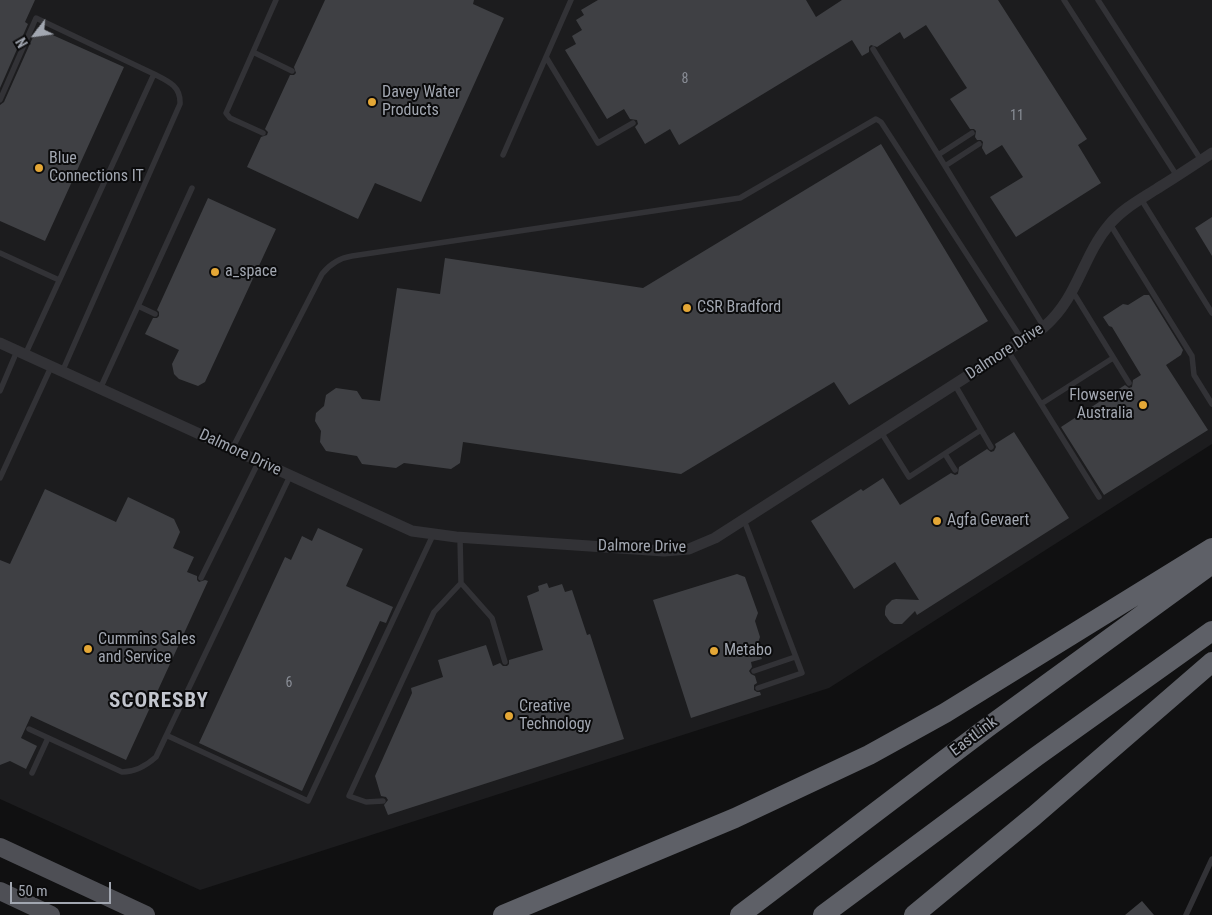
<!DOCTYPE html>
<html>
<head>
<meta charset="utf-8">
<style>
  body { margin:0 }
  #map { position:relative; width:1212px; height:915px; overflow:hidden; background:#101011; font-family:"Roboto Condensed",sans-serif }
  canvas { display:block }
  .north { position:absolute; left:10px; top:10px; width:50px; height:50px; -webkit-text-stroke:4px #0b0b0c; paint-order:stroke; rotate:240deg; font-size:14px; font-weight:700; line-height:20px; text-align:center; color:#a2a7b1 }
  .north::after { content:''; display:block; margin:auto; width:18px; height:22px; background:#a2a7b1; clip-path:polygon(50% 0,100% 100%,50% 72%,0 100%) }
  .scale { position:absolute; left:10px; top:882px; width:101px; height:22px; box-sizing:border-box; border:2px solid #a2a7b1; border-top:0; padding-left:6px; font-size:15px; line-height:18px; white-space:nowrap; color:#a2a7b1; -webkit-text-stroke:4px #0b0b0c; paint-order:stroke }
</style>
</head>
<body>
<div id="map">
<canvas width="1212" height="915"></canvas>
<div class="north">N</div>
<div class="scale">50 m</div>
</div>
<script>
const g = document.querySelector('canvas').getContext('2d');
g.lineJoin = 'round';
function paint(path, color) { g.fillStyle = color; g.fill(path, 'evenodd'); }
function trace(path, color, width, dash) { g.strokeStyle = color; g.lineWidth = width; g.lineCap = dash ? 'butt' : 'round'; g.setLineDash(dash || []); g.stroke(path); }
function drawText(font, color, halo, rows, align = 'center') {
  g.font = font + ' "Roboto Condensed",sans-serif'; g.lineWidth = 4; g.setLineDash([]); g.textBaseline = 'middle'; g.strokeStyle = halo; g.fillStyle = color; for (const [text, x, y, turn = 0] of rows) {
    g.save(); g.translate(x, y); g.rotate((+turn || 0) * Math.PI / 180); g.textAlign = isNaN(turn) ? turn : align; if (halo) g.strokeText(text, 0, 0); g.fillText(text, 0, 0); g.restore();
  }
}
const built = new Path2D(`
  M0,0H1212V444L829,688L200,890L0,799Z`);
const building = new Path2D(`
  M0,0H35L25,22L28,24L0,88Z
  M325,0H474L473,4L504,18L421,202L375,183L358,219L247,167L261,137L267,135L268,132L265,129L290,75H294L296,73L294,67Z
  M598,0H806L816,17L842,0H998L1087,139L1078,145L1101,183L1016,237L990,197L1023,177L1002,145L986,155L982,148L983,142L981,140H977L975,137L976,131L974,129H970L950,99L967,88L926,25L904,39L900,32L877,47L871,45L869,47V52L862,56L852,40L679,145L670,129L645,144L635,127L638,124L637,120L630,119L624,109L607,119L565,50L576,44L572,36L582,30L576,20L584,15L581,10Z
  M37,28L124,67L45,241L0,221V105L4,102Z
  M881,144L988,321L849,405L834,382L681,474L463,442L460,463L451,469L404,463L396,468L362,464L357,456L326,451L320,442L321,431L315,421L316,413L324,406L326,395L336,388L357,391L362,399L380,401L397,288L440,294L445,258L643,288Z
  M208,198L276,229L205,382L198,386L179,379L174,374L172,364L179,350L145,334L153,318H157L159,316V312L157,310Z
  M1212,217V256L1195,228Z
  M1144,295H1149L1183,350L1181,355L1166,365L1208,430L1104,495L1061,427L1125,385L1129,388L1132,387L1133,380L1141,375L1112,327L1109,326L1103,317L1123,304L1128,305Z
  M1014,432L1069,518L917,615L915,611L902,624H894L890,622L885,615V611L886,606L892,600L896,599L919,600L895,562L854,589L811,521L861,489L863,491L883,478L900,505L951,473L955,475L958,474L959,467L987,449L991,452L994,451L996,447L995,444Z
  M45,489L116,522L128,497L174,519L180,532L173,548L194,557L187,572L197,576V580L199,582L205,580L208,581L126,760L31,716L21,738L37,746L26,769L10,761L0,765V560L10,564Z
  M318,528L363,549L346,586L393,607L386,623L380,621L302,791L199,743L285,557L291,560L302,536L312,541Z
  M737,574L745,577L758,613L755,621L760,637L757,646L762,659L751,662L752,667L749,671L751,674L755,676L757,683L754,685V690L757,692H760L761,695L691,718L653,600Z
  M547,583L549,588L562,584L565,592L572,590L587,635L590,634L624,739L388,815L384,805L388,800L386,797L381,796L375,776L412,693L411,688L443,677L438,660L486,645L493,666L500,663L503,666H507L509,664V660L543,650L527,596L539,591L538,586Z
  M1142,901L1154,915H1125Z`);
const service = new Path2D(`
  M1064,0L1177,176
  M1098,0L1201,160
  M873,49L1044,327
  M253,52L292,71
  M546,57L598,143L633,123
  M0,100L36,18L154,74L25,355
  M263,133L230,118L226,113L276,0
  M503,155L571,0
  M938,155L972,133
  M945,166L979,144
  M1141,199L1212,313
  M1110,224L1192,356L1194,375L1212,404
  M0,253L59,280
  M1073,292L1129,383
  M138,306L155,314
  M1008,351L1099,497
  M62,372L180,104C181,86 168,81 154,74
  M955,385L991,447
  M100,389L192,188
  M0,391L17,351
  M1041,404L1113,358
  M881,432L909,477L981,430
  M232,449L322,274C330,264 339,258 352,256L740,198L876,119L881,122L1023,341
  M945,454L955,470
  M0,478L51,367
  M744,520L802,673L758,688
  M201,578L259,461
  M461,583L492,618L505,662
  M754,671L795,657
  M29,729L122,772C135,772 146,766 156,757L290,476
  M168,736L308,801L433,535
  M32,773L48,738
  M383,801L366,802L349,796L434,612L461,583L460,538
  M1186,915L1212,859`);
const minor = new Path2D(`
  M0,343L412,531L456,537L664,551L689,549L715,538L1044,327C1078,298 1082,257 1109,225C1122,209 1141,199 1158,188C1176,177 1194,165 1212,153`);
const primary = new Path2D(`
  M0,847L146,915
  M0,891L51,915`);
const motorway = new Path2D(`
  M503,915L735,818L869,755L945,713L1212,548
  M740,915L988,727L1212,564
  M823,915L1037,756L1212,631
  M914,915L1034,816L1212,662`);
const markers = [
  [372,102,5,"#e4a736"],
  [39,168,5,"#e4a736"],
  [215,272,5,"#e4a736"],
  [687,308,5,"#e4a736"],
  [1143,405,5,"#e4a736"],
  [937,521,5,"#e4a736"],
  [88,649,5,"#e4a736"],
  [714,651,5,"#e4a736"],
  [509,716,5,"#e4a736"]
];
const numberNames = [
  ["8",685,79],
  ["11",1017,116],
  ["6",289,683]
];
const poiNames = [
  ["Davey Water",382,93],
  ["Products",382,111],
  ["Blue",49,159],
  ["Connections IT",49,177],
  ["a_space",225,272],
  ["CSR Bradford",697,308],
  ["Flowserve",1133,396,"right"],
  ["Australia",1133,414,"right"],
  ["Agfa Gevaert",947,521],
  ["Cummins Sales",98,640],
  ["and Service",98,658],
  ["Metabo",724,651],
  ["Creative",519,707],
  ["Technology",519,725]
];
const streetNames = [
  ["Dalmore Drive",1005,352,-33],
  ["Dalmore Drive",240,453,25],
  ["Dalmore Drive",642,547,1],
  ["EastLink",974,737,-37]
];
const districtNames = [
  ["SCORESBY",159,702]
];
paint(built, '#1c1c1e');
paint(building, '#3f4044');
trace(service, '#323236', 5.5);
trace(minor, '#323236', 11);
trace(primary, '#4e4f55', 18);
trace(motorway, '#5e6067', 20);
for (const [x, y, r, color] of markers) { const dot = new Path2D(); dot.arc(x, y, r, 0, 2 * Math.PI); g.fillStyle = color; g.fill(dot); trace(dot, '#0b0b0c', 2); }
drawText('14px', '#898d96', null, numberNames);
drawText('16px', '#a2a7b1', '#0b0b0c', poiNames, 'left');
drawText('16px', '#a2a7b1', '#0b0b0c', streetNames);
g.letterSpacing = '1px';
drawText('bold 21px', '#c3c6ce', '#0b0b0c', districtNames);
g.letterSpacing = '0px';
</script>
</body>
</html>
